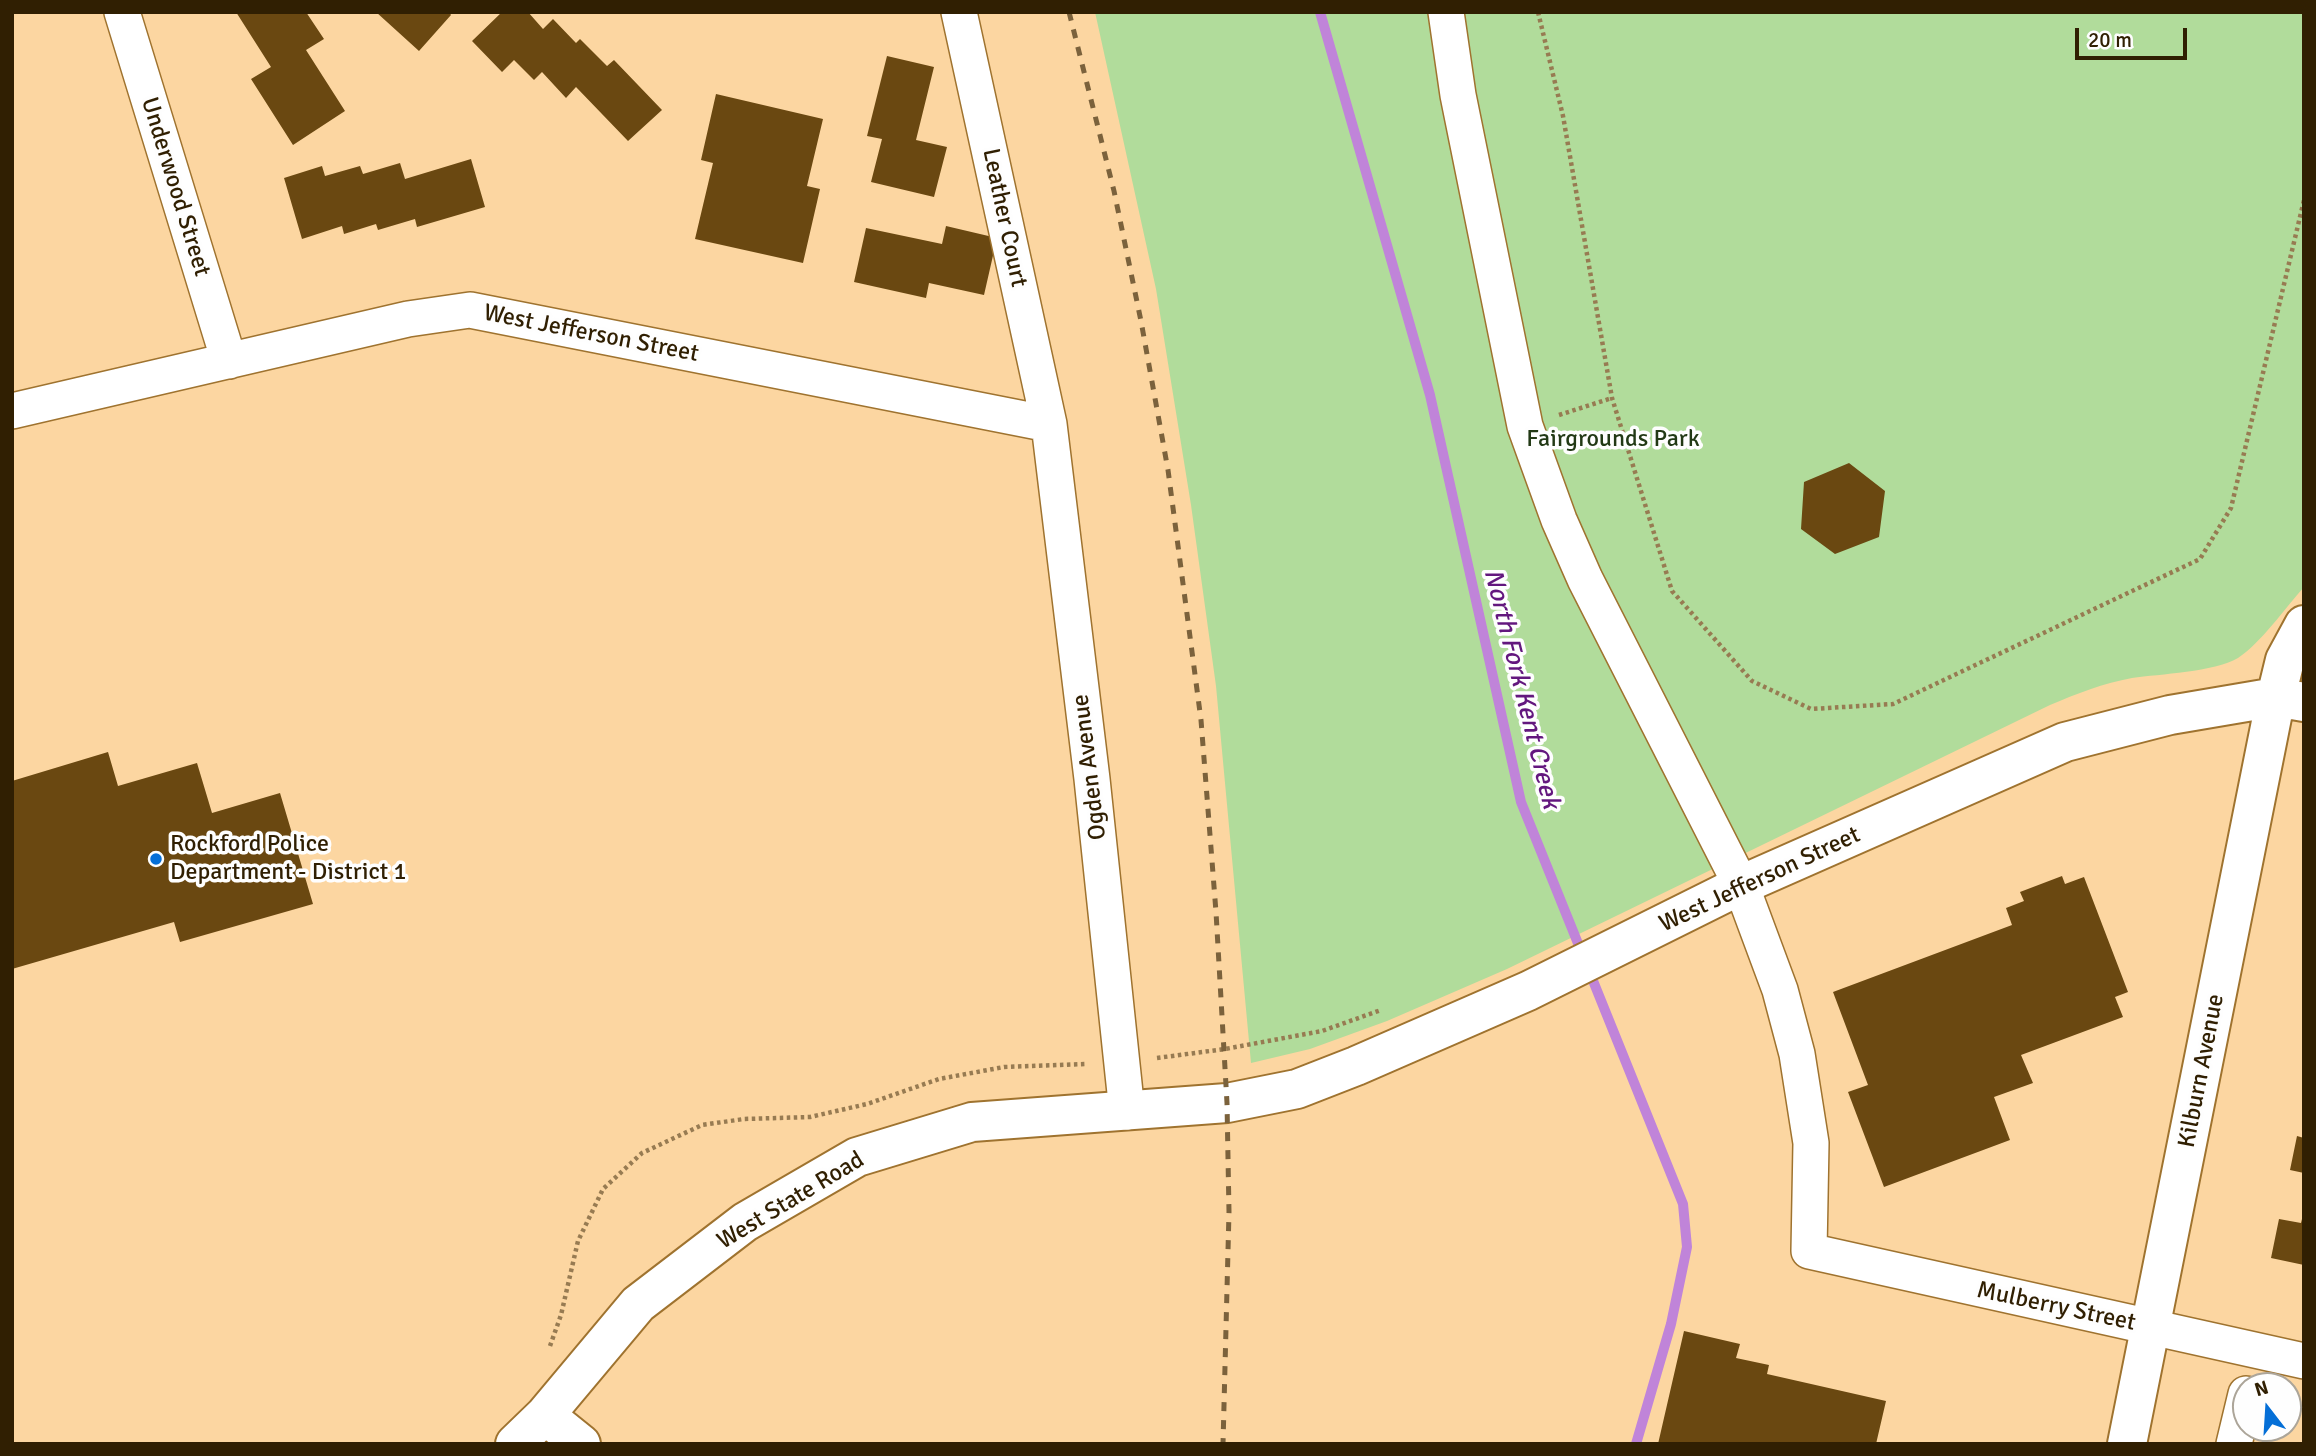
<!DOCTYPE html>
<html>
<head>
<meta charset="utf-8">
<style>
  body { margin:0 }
  #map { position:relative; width:2316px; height:1456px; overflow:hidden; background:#fcd6a1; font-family:Signika,sans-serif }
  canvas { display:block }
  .frame { position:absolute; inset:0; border:14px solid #301f02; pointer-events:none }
  .north { position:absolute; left:2232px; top:1372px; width:70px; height:70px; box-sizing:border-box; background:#fefefe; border:2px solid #aca599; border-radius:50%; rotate:343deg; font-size:19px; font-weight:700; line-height:28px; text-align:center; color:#301f02 }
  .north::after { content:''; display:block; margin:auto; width:24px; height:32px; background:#056fd7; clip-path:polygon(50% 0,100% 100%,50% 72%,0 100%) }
  .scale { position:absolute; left:2075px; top:28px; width:112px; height:32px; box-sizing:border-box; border:4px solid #301f02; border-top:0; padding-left:9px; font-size:21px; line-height:24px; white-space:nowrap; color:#301f02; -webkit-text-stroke:5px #fefefe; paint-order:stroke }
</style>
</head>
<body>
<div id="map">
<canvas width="2316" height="1456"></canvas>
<div class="frame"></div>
<div class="north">N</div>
<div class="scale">20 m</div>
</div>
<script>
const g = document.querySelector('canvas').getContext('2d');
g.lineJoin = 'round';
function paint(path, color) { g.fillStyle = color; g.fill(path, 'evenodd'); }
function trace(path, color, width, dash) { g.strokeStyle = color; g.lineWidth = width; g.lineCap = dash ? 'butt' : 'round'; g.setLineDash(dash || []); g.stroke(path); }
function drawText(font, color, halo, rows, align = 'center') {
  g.font = font + ' Signika,sans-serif'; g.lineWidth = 7; g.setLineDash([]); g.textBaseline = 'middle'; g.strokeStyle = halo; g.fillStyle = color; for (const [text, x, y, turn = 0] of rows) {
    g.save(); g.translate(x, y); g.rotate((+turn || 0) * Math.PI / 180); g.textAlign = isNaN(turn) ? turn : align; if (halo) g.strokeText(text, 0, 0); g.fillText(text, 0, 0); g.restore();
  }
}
const green = new Path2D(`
  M1095,12H2304V587C2286,607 2260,644 2238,658C2214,672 2160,674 2132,678C2104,683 2076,694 2050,705L1507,969L1387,1021L1310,1049L1251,1063L1216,686L1191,505L1156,289Z`);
const stream = new Path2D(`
  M1320,12L1430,395L1521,802L1683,1204L1687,1247L1671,1324L1636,1444`);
const building = new Path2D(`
  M236,12H306L324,39L306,50L345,111L293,145L251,79L271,67Z
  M376,12H449L451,15L419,51Z
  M502,12H528L543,29L553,19L576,43L580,39L607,66L614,60L662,110L628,141L576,87L566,98L542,72L534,80L514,60L502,72L472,41Z
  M887,56L934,67L916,140L947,147L934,197L871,182L882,139L867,136Z
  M716,94L823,119L807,186L820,189L803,263L695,239L713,163L701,160Z
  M471,159L485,207L417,227L415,219L378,230L376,224L344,234L342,226L302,239L284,178L322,166L325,176L360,166L363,174L400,163L405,179Z
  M946,226L997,238L984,295L929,283L926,298L854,282L866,228L942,244Z
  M1849,463L1885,491L1879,537L1835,554L1801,529L1804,482Z
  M108,752L118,786L197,763L212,813L280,793L313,904L180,942L174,922L12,969V781Z
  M2062,876L2065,884L2084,877L2128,992L2115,997L2123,1017L2021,1055L2033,1083L1994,1097L2010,1140L1884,1187L1848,1092L1868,1085L1833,992L2012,925L2006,908L2024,901L2020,892Z
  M2297,1136L2304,1138V1173L2290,1170Z
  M2303,1215L2304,1265L2271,1258L2279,1219L2301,1223Z
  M1684,1331L1740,1344L1736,1358L1769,1365L1767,1374L1886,1401L1876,1444H1658Z`);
const path = new Path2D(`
  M1538,12L1563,116L1612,398L1672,591L1752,681L1811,709L1893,704L2200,559L2231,508L2304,200
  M1559,415L1612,398
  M1157,1058L1225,1049L1322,1031L1381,1010
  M550,1346L561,1315L578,1241L603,1189L642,1153L702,1125L744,1119L810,1117L867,1104L939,1079L1004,1067L1086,1064`);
const minor = new Path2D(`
  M122,12L229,361
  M959,12L1049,424L1092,779L1127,1112
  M1446,12L1458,95L1525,426L1559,520L1585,579L1741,885L1780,990L1797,1054L1811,1143L1809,1251L2304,1361
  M12,411L408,319L470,310L1049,424
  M2234,1444L2246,1394`);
const major = new Path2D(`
  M545,1415L581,1444
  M515,1444L545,1415L638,1304L745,1222L857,1157L972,1122L1227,1103L1297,1089L1356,1066L1528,991L1741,885L2065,742L2170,715L2276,697L2304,702
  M2127,1444L2276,697L2285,660L2304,625`);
const rail = new Path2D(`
  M1069,12L1114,191L1141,321L1168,470L1201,720L1216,912L1227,1103L1229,1212L1223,1444`);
const markers = [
  [156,859,7,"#056fd7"]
];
const streetNames = [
  ["Underwood Street",175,187,73],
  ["Leather Court",1004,218,78],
  ["West Jefferson Street",591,334,11],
  ["Ogden Avenue",1090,767,-97],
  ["West Jefferson Street",1760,880,-25],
  ["Kilburn Avenue",2202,1071,-79],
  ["West State Road",791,1201,-31],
  ["Mulberry Street",2056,1307,12]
];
const parkNames = [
  ["Fairgrounds Park",1613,440]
];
const poiNames = [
  ["Rockford Police",170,845],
  ["Department - District 1",170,873]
];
const waterNames = [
  ["North Fork Kent Creek",1521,689,76]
];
paint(green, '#b1dc9b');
trace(stream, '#c084d9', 10);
paint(building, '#6a4811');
trace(minor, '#9f732f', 38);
trace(major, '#9f732f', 42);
trace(path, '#977b52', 4.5, [3.5, 3.5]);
trace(minor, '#fff', 35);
trace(major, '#fff', 38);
trace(rail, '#7b623c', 5, [9, 9]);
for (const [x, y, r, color] of markers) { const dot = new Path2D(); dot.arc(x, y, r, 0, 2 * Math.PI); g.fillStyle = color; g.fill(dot); trace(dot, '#fefefe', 2.5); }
drawText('24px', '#301f02', '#fefefe', streetNames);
drawText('24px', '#223915', '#fefefe', parkNames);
drawText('24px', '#301f02', '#fefefe', poiNames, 'left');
drawText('italic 26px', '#63177e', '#fefefe', waterNames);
</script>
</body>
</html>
